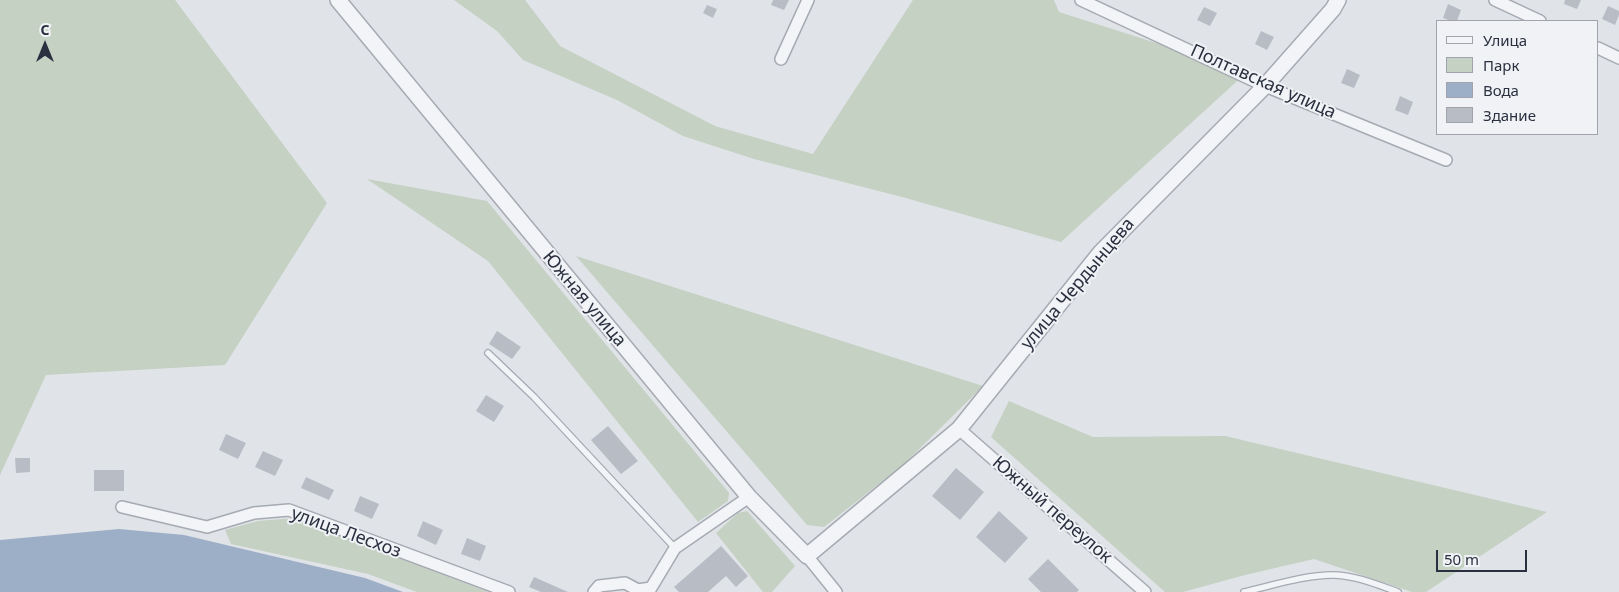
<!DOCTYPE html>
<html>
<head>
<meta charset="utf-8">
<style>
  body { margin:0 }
  #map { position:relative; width:1619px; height:592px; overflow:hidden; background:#e0e3e8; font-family:"Noto Sans",sans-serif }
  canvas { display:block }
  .legend { position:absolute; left:1436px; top:20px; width:162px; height:115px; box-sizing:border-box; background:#f0f2f6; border:1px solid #a1a4ad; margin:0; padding:6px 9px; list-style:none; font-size:15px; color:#2a303f }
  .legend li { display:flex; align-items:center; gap:10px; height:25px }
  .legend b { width:25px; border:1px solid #a1a4ad }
  .north { position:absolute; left:20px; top:20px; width:50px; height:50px; -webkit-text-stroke:4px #f0f2f6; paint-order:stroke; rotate:0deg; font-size:14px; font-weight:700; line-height:20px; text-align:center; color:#2a303f }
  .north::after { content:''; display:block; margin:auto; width:18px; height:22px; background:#2a303f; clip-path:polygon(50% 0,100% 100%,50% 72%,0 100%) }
  .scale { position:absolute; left:1436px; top:550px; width:91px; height:22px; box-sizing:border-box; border:2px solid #2a303f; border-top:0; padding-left:6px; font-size:15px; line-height:18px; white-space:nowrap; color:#2a303f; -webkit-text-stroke:4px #f0f2f6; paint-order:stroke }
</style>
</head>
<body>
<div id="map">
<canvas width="1619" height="592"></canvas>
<ul class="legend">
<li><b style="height:6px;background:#f3f4f7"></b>Улица</li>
<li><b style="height:14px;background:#c5d1c2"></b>Парк</li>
<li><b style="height:14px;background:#9dafc6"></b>Вода</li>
<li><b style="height:14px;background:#b8bcc5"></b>Здание</li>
</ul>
<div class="north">С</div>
<div class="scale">50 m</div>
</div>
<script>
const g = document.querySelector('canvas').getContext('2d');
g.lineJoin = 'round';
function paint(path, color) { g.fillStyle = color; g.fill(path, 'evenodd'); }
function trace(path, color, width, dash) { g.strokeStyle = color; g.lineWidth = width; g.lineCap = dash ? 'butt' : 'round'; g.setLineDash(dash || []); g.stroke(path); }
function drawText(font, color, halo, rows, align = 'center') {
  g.font = font + ' "Noto Sans",sans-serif'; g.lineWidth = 4; g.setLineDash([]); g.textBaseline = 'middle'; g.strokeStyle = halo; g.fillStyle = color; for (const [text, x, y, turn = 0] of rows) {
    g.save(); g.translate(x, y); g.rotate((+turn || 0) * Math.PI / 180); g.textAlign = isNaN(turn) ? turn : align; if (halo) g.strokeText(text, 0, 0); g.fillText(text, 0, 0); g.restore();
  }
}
const green = new Path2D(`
  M0,0H175L327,203L225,365L46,375L0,475Z
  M454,0H525L560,46L715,126L813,154L913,0H1054L1059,12L1247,72L1061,242L902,197L754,159L683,136L617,100L523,60L497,31Z
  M367,179L487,201L729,493L728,501L698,522L488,261Z
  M576,256L983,386L903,465L824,527L807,525Z
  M1009,401L1093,437L1225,436L1547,512L1426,592H1412L1314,559L1245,575L1183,592H1165L991,437Z
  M747,511L795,566L772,592H763L716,533L738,513Z
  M294,518L488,592H417L368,574L231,544L225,530L258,521Z`);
const water = new Path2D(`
  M119,529L184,535L365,578L403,592H0V540Z`);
const building = new Path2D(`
  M773,0H789L784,10L771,5Z
  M1565,0H1581L1577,9L1564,4Z
  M1448,4L1461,10L1457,21H1451L1443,18Z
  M707,5L717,9L713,18L703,13Z
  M1608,6L1619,11V15L1615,25L1602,19Z
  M1204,7L1217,13L1210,26L1197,20Z
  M1261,31L1274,37L1267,50L1255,44Z
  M1347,69L1360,75L1354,88L1341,83Z
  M1400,96L1413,102L1408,115L1395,110Z
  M497,331L521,347L512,359L489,344Z
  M486,395L504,406L494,422L476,411Z
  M608,426L638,461L621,474L591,440Z
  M226,434L246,443L238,459L219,450Z
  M263,451L283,460L275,476L255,467Z
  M15,458H30V472L16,473Z
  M956,468L984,492L960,520L932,496Z
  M94,470H124V491H94Z
  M306,477L334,490L329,500L301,488Z
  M360,496L379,504L372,519L354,511Z
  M999,511L1028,538L1005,563L976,537Z
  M423,521L443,530L436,545L417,536Z
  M467,538L486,546L480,561L461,554Z
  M721,546L748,576L736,587L726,576L708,592H679L674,587Z
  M1048,559L1079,590L1077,592H1041L1028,579Z
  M534,577L568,592H541L529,587Z`);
const service = new Path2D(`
  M488,353L534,397L675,548
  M1244,592C1270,586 1308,574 1335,575C1357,576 1378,585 1398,592`);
const minor = new Path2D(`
  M1081,0L1265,86L1446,160
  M1495,0L1540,21
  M1598,48L1619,58
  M781,59L808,0
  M959,429L1145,592
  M122,507L207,527L254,513L289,510L509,592
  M807,556L836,592
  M594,592L599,586L625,583L638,590L651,588L675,548L749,497`);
const tertiary = new Path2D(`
  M338,0L749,497L807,556L959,429L1101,252L1265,86L1333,9L1338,0`);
const streetNames = [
  ["Полтавская улица",1263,82,24],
  ["улица Чердынцева",1078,284,-50],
  ["Южная улица",584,299,50],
  ["Южный переулок",1052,510,41],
  ["улица Лесхоз",346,533,20]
];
paint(green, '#c5d1c2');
paint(water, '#9dafc6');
paint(building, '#b8bcc5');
trace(service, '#a6aab2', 8);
trace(minor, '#a6aab2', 14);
trace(tertiary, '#a6aab2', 18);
trace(service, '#f3f4f7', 5.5);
trace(minor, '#f3f4f7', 11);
trace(tertiary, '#f3f4f7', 15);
drawText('18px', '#2a303f', '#f0f2f6', streetNames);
</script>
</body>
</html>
